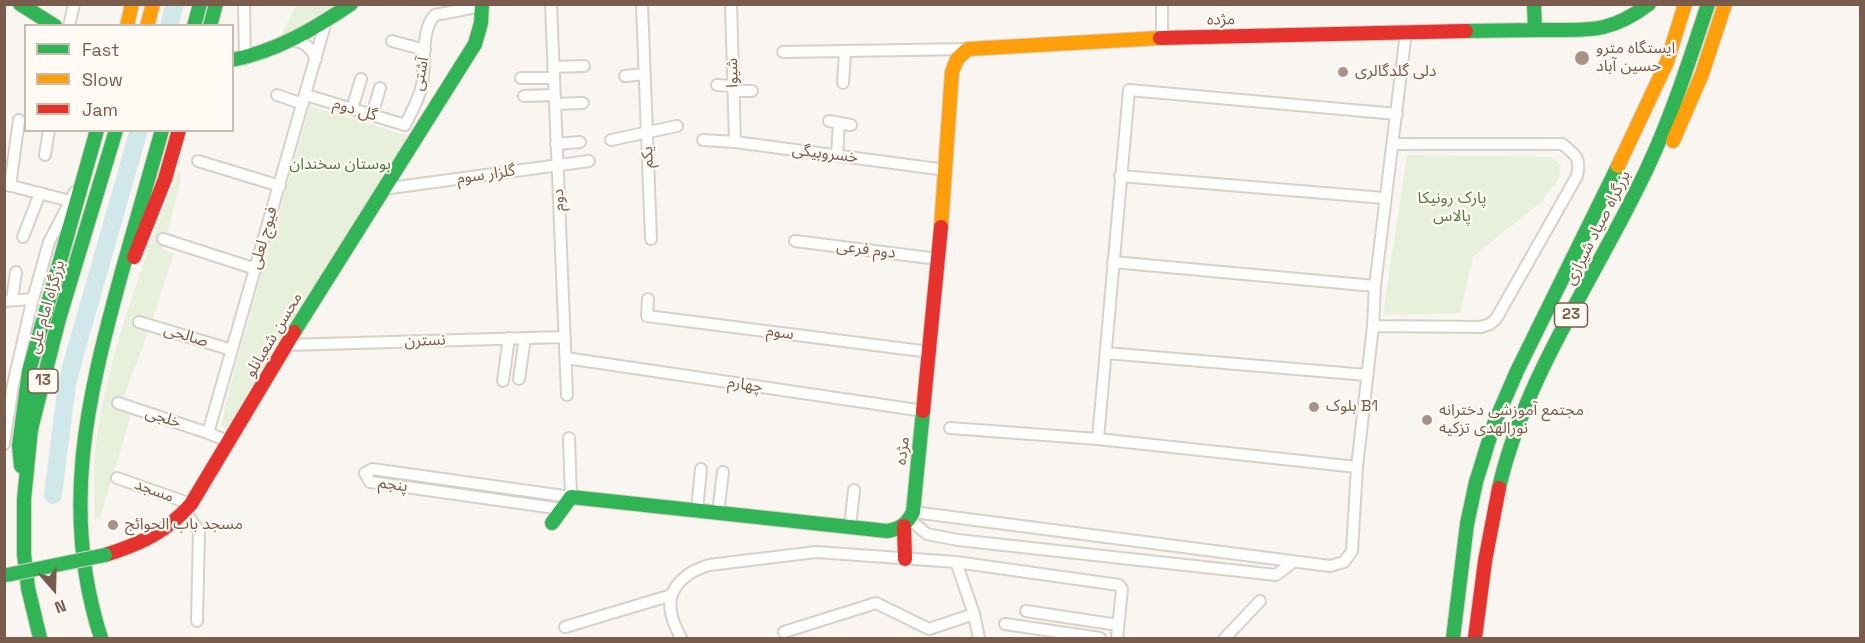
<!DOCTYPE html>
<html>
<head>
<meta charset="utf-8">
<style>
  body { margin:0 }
  #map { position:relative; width:1865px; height:643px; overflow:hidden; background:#f9f5f0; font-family:"Space Grotesk",sans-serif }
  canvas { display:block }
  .frame { position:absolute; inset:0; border:6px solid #7a5c4d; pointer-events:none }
  .legend { position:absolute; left:24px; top:24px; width:210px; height:108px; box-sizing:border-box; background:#fffaf3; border:2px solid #cabbb1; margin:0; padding:8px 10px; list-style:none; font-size:18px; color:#7a5c4d }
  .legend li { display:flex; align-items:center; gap:12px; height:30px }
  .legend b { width:30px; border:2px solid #cabbb1 }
  .north { position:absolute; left:24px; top:559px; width:60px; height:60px; -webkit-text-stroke:4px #fffaf3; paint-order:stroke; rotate:160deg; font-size:16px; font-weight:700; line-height:24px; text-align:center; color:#7a5c4d }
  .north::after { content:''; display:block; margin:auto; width:21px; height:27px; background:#7a5c4d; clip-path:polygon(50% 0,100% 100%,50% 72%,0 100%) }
</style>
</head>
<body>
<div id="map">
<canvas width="1865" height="643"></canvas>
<div class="frame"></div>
<ul class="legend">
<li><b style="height:8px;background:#30b455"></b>Fast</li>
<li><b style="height:8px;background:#ff9f0a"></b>Slow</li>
<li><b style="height:8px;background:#e5322d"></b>Jam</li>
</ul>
<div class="north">N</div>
</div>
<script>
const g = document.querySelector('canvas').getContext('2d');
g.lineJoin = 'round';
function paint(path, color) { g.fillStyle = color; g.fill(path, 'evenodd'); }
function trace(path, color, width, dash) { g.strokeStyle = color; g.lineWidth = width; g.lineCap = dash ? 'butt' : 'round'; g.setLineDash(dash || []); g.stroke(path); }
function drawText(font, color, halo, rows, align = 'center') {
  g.font = font + ' "Space Grotesk","Noto Sans Arabic",sans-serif'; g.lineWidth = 4.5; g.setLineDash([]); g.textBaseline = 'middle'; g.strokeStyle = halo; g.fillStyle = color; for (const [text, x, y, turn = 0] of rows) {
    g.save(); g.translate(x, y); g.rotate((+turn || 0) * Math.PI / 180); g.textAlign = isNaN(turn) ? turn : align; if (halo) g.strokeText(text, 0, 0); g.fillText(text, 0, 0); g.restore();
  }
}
const green = new Path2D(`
  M296,5H336L280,38Z
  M310,106L409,136L325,269L228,431L221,425L237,360Z
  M1407,155L1551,157L1561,165L1559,178L1541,202L1473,257L1460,313L1383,315Z
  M179,168L181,179L163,250L174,254L147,336L119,409L132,412L100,518L94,519C95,494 93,469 96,445C108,349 146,258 179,168Z`);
const river = new Path2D(`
  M169,26L175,4
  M53,495L67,384L74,357L139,130`);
const street = new Path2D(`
  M244,4L245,59
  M551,4L567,395
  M642,4L651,239
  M731,4L735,142
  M1162,4V38
  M69,26L74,4
  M291,41C305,41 310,47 316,59
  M392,41L425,50
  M783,52L968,49
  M553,67L584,66
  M625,76L645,74
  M521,78H554
  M843,83L845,52
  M717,85L733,86
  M733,91H752
  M277,95L303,104
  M306,95L405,125C411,113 419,99 422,85C426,65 420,30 435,15L482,6
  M524,96L554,95
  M555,104L583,103
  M352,109L361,79
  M372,115L380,88
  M829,121L851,125
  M611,140L677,126
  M703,140L735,142L946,170
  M556,144L580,142
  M45,155L49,130
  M837,155L839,123
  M198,161L280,186
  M1120,176L1384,198
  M4,184L70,201
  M10,186L19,120
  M383,189L589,161
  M23,237L40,193
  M163,239L256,269
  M795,241L938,259
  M1113,262L1375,286
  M648,299L647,316L930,352
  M12,300L16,272
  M4,301L33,299
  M139,322L232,350
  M1373,326L1481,327L1490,324L1496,319L1577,176C1581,158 1576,155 1562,144H1394
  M286,345L565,337
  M1106,353L1367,375
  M566,358L924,411
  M519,379L525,338
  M503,381L509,338
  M118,403L208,433L230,442
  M950,428L1098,439L1357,467
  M208,433L326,21
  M1098,439L1129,90L1397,114
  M4,444L13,385L31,306L49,242L75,192
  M117,478L191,504
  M562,509L370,482L365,473L372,469L571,497L569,438
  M697,510L701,469
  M185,512L199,531L197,621
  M913,512L1330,566L1344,562L1352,551L1357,467L1373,326L1375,286L1406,32
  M718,513L723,472
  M910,520L927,534L958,540L1276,575L1293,562
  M850,527L854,490
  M956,562L1119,585L1122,589L1117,638
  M1026,611L1118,625
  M1005,624L1100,638
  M565,627L672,595
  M784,632L876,603L929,629L974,614
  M681,638C677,630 672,621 671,612C666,587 688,571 709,565L816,552L956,562L974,614L979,638
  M1225,638L1260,601`);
const fast = new Path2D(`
  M20,4L55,26
  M194,26L200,4
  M210,26L216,4
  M1535,30C1584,29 1607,36 1649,4
  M1466,31L1535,30L1534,4
  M232,60C277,51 314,29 351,4
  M294,332L475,44L481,23L482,4
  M21,466L19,446L29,371L97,130
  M1499,488C1523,382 1588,288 1636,191C1667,131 1687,68 1708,4
  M552,523L571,497L887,531C900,529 907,524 913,512L923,411
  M40,638L28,588L24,554V499L31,429L59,319L116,130
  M101,638C60,511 87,399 121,275C135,227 148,178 162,130
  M1453,638L1467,524L1476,482L1494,424L1517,371L1618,166`);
const slow = new Path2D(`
  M127,26L132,4
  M147,26L153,4
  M1673,141L1702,74L1725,4
  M1618,166L1667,62L1685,4
  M941,227L952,72L957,59L968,49L1160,38`);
const jam = new Path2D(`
  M1160,38L1466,31
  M134,257L165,179L179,130
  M923,411L941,227
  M904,526L905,559
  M105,555C140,544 167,532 191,504L294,332
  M1475,638L1485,561L1499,488`);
const fastBridge = new Path2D(`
  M7,575L105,555`);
const markers = [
  [1582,58,8,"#a69286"],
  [1343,72,6,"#a69286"],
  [1314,407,6,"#a69286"],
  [1427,420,6,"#a69286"],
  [113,525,6,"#a69286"]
];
const shields = [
  [1571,315,33],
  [43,381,30]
];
const shieldNames = [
  ["23",1571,315],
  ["13",43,381]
];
const streetNames = [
  ["مژده",1221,20,-1],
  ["شیوا",733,73,-91],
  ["آشتی",421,74,-80],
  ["گل دوم",355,110,17],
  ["خسروبیگی",825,154,7],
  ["یکم",648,157,-92],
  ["گلزار سوم",486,175,-8],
  ["دوم",559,200,-92],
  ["بزرگراه صیاد شیرازی",1598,228,-63],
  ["فیوج لعلی",264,238,-74],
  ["دوم فرعی",866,250,7],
  ["بزرگراه امام علی",47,307,-74],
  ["سوم",780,333,7],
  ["محسن شعبانلو",274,335,-59],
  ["صالحی",186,336,17],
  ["نسترن",425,341,-2],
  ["چهارم",745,385,8],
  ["خلجی",163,418,18],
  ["مژده",903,451,-83],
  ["پنجم",393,485,8],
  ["مسجد",154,491,20]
];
const poiNames = [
  ["ایستگاه مترو",1596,49],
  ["حسین آباد",1596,67],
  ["دلی گلدگالری",1355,72],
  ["بلوک B1",1326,407],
  ["مجتمع آموزشی دخترانه",1439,411],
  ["نورالهدی تزکیه",1439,429],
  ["مسجد باب الحوائج",125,525]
];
const parkNames = [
  ["بوستان سخندان",340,165],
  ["پارک رونیکا",1452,199],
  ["پالاس",1452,217]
];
paint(green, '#e7f0db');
trace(river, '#d0e8ea', 18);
trace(street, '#d7d1cb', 14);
trace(fast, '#d9d2cb', 16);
trace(slow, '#d9d2cb', 16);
trace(jam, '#d9d2cb', 16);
trace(street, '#fefefd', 10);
trace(fast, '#30b455', 14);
trace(slow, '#ff9f0a', 14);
trace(jam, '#e5322d', 14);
trace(fastBridge, '#d9d2cb', 16, []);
trace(fastBridge, '#30b455', 14);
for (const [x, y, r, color] of markers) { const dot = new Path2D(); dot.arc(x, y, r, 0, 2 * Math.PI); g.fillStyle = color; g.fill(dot); trace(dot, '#fffaf3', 2); }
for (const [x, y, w] of shields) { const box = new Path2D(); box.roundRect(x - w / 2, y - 12, w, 24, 4.5); g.fillStyle = '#fffaf3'; g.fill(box); trace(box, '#7a5c4d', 1.5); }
drawText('bold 15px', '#7a5c4d', null, shieldNames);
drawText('16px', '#7a5c4d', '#fffaf3', streetNames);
drawText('16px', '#7a5c4d', '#fffaf3', poiNames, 'left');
drawText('16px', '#537a41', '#fffaf3', parkNames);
</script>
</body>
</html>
